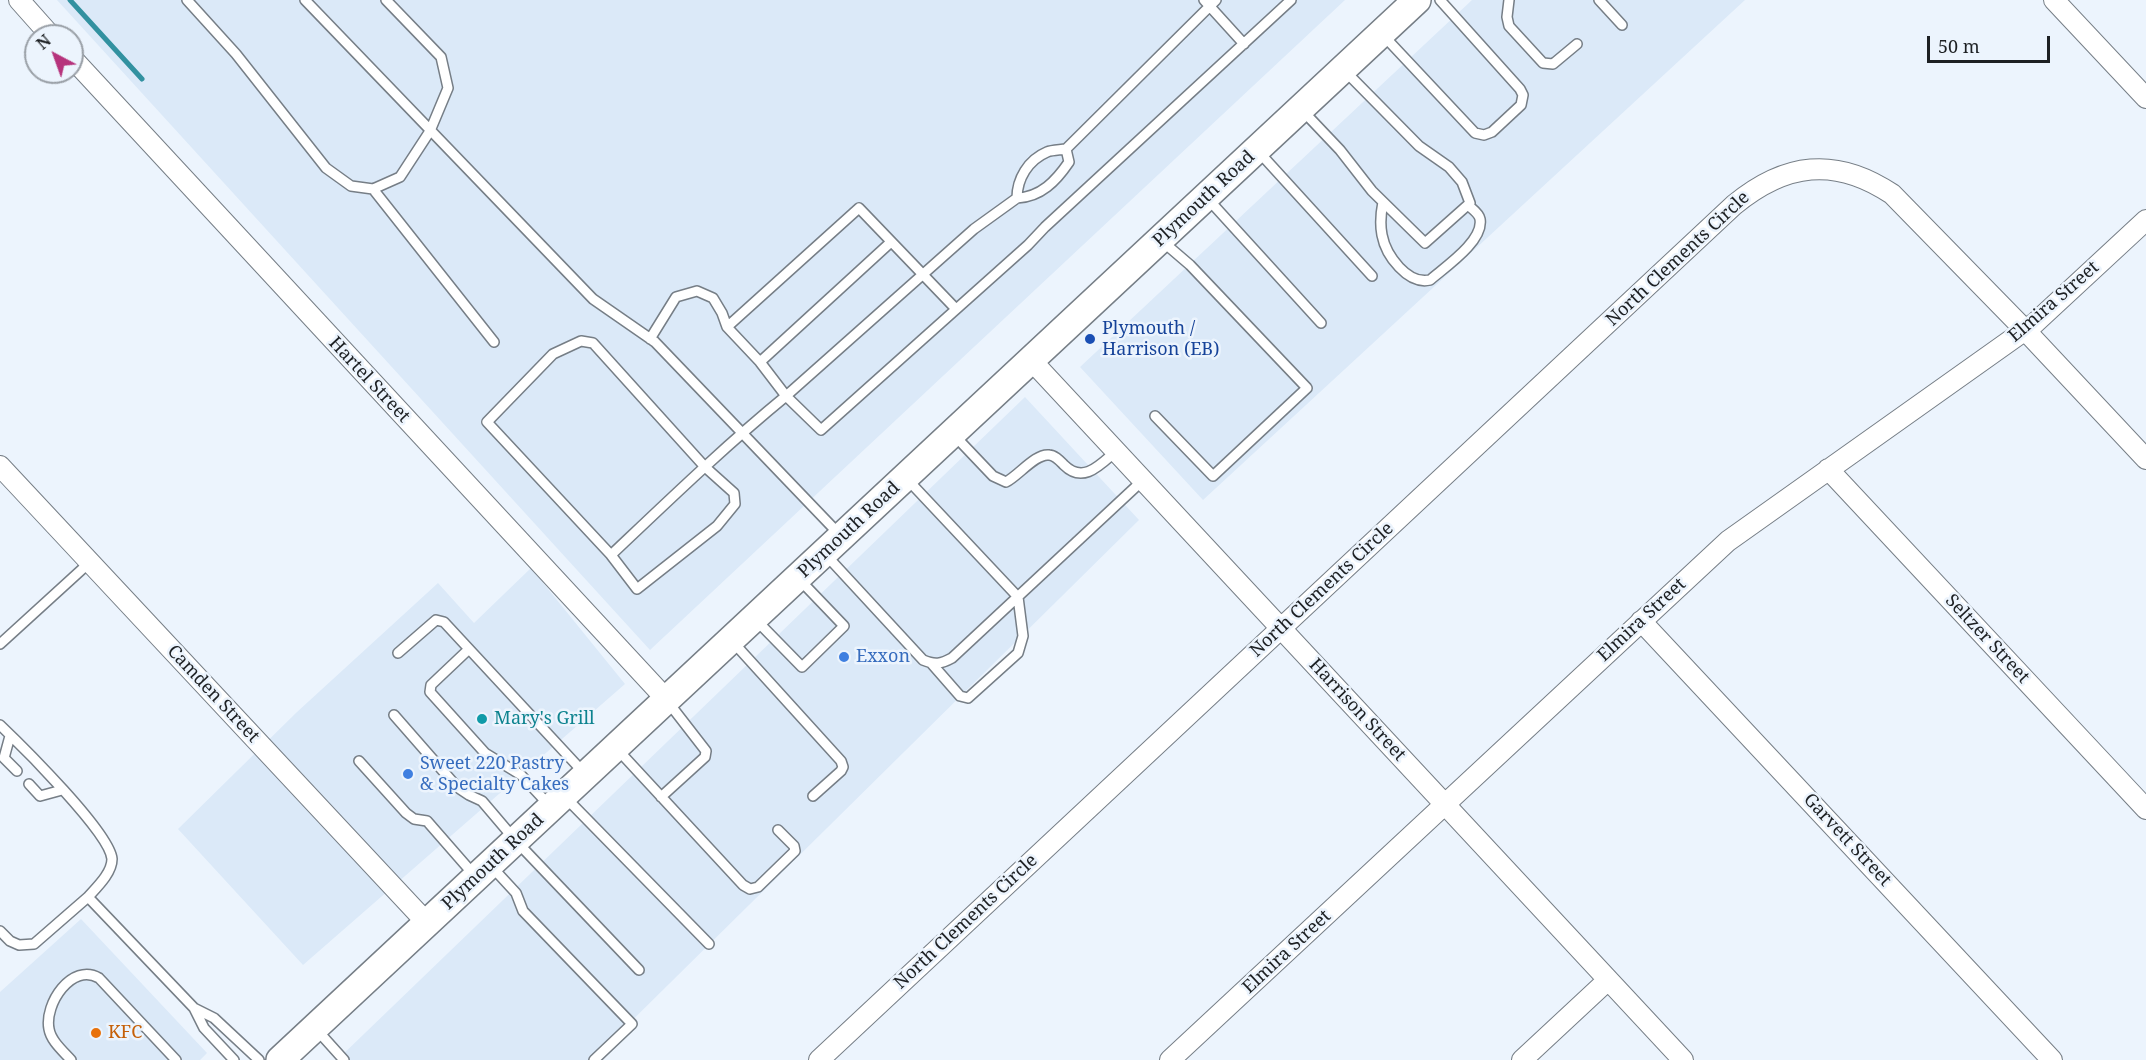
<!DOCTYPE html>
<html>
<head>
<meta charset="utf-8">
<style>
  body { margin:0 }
  #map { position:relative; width:2146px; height:1060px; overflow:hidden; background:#ecf4fd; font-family:"Noto Serif",serif }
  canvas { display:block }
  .north { position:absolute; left:24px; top:24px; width:60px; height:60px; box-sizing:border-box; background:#ecf4fd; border:2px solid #999fa6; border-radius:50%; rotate:319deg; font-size:16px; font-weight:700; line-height:24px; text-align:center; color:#1d2023 }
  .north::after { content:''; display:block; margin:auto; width:21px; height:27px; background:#b6337c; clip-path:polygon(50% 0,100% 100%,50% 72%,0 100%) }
  .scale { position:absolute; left:1927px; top:36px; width:123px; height:27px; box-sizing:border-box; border:3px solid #1d2023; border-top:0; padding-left:8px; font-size:18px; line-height:21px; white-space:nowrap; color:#1d2023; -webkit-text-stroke:4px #ecf4fd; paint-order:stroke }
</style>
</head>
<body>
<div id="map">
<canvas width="2146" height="1060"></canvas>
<div class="north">N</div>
<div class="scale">50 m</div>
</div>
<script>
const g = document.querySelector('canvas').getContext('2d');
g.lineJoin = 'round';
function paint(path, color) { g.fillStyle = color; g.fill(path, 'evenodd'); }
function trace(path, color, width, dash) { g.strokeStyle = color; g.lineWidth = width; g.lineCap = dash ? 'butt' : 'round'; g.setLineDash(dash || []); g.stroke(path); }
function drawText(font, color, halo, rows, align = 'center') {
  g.font = font + ' "Noto Serif",serif'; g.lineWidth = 5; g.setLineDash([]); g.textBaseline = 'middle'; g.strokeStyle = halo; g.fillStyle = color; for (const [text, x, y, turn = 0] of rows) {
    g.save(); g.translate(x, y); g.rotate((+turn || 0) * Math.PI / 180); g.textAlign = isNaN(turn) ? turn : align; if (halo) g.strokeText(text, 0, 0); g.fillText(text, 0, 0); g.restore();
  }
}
const built = new Path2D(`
  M57,0H1345L650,650Z
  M1472,0H1745L1203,500L1080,367Z
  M1025,397L1139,520L592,1060H337Z
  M531,568L625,684L303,965L178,829L297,712L438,583L474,623Z
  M81,919L207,1053L200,1060H0V992Z`);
const stream = new Path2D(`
  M70,0L142,79`);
const lane = new Path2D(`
  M187,0L236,54L326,168L351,186L373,189L400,177L430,131L448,88L441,57L386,0
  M305,0L593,299L655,342L839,534
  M1204,0L1244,44
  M1509,0L1507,17L1509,26L1543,63L1553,64L1577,44
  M1599,0L1622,25
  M1383,35L1475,133L1484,135L1492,132L1521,105L1523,95L1520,89L1440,0
  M1303,111L1340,150L1372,191L1425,243L1470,203L1462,182L1449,167L1419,146L1345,71
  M1066,149L1069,162C1056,181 1041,197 1017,198C1017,179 1028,160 1047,152C1052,150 1060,150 1066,149L1216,0
  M1258,151L1372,276
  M373,189L494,342
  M1208,199L1321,323
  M1383,202C1381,212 1380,225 1382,235C1386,256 1408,285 1430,280C1445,267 1484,241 1480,219C1479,213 1472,209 1468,205
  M727,327L859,208L956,309
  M650,339L676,297L697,291L713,298L722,313L727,327L760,362L786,396L974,229L1017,198
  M760,362L891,242
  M1155,416L1213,476L1307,388L1190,265L1162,241
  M954,435L993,476L1006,482C1018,476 1036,453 1049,455C1055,455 1060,461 1064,465C1083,484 1100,465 1115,452
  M907,479L1018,597L1023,636L1018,653L968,698L960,696L932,664
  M611,555L637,589L717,526L735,504L734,493L705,467L593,343L581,341L553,354L487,422L611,555C668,501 725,446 786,396L821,430L1028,245L1045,227L1291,0
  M826,555L923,660C935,665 941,664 952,658L1142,481
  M756,620L802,667L844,626L798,578
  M733,642L841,761L843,767L841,771L813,796
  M0,644L90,562
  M469,649L431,685L430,692L485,753L521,775L549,805
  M398,653L436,620L444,622L585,774
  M394,715L457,787L469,795L482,801L516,841L639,970
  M0,725C22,746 110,833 112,859C112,873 97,887 88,897L194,1008
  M10,736L4,758L17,771
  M618,750L743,885L750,889L758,887L795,851L794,846L778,830
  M359,761L406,813L414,819L427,821L475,876
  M29,784L40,796L62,790
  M661,797L705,757L706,751L668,702
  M566,798L709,944
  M492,867L516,893L523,911L632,1024L594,1060
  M0,931L10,941L19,945L34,944L88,897
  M317,1030L344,1060
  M71,1060C63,1051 51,1041 49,1029C44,1004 72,962 99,978L176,1060
  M234,1060L204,1028L194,1008L214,1018L259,1060`);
const street = new Path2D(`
  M19,0L51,36
  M2054,0L2146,98
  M72,58L667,700
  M1031,360L1683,1060
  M0,466L427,923
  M1828,469L2146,809
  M1641,621L2052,1060
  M819,1060L1734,205C1785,163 1835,156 1892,194L2025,330L2146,459
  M1170,1060L1728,541L2035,323L2146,220
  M1522,1060L1608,980`);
const secondary = new Path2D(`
  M280,1060L1417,0`);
const markers = [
  [1090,339,6,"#1a4fb4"],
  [844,657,6,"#3f7fe0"],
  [482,719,6,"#0f9aa8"],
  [408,774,6,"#3f7fe0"],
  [96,1033,6,"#e8710a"]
];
const streetNames = [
  ["Plymouth Road",1204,199,-43],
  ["North Clements Circle",1678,259,-43],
  ["Elmira Street",2054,302,-41],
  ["Hartel Street",369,380,47],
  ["Plymouth Road",849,530,-43],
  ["North Clements Circle",1322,590,-43],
  ["Elmira Street",1642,620,-43],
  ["Seltzer Street",1987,639,47],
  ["Camden Street",213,694,47],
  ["Harrison Street",1357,710,47],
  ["Garvett Street",1847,840,47],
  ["Plymouth Road",493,862,-43],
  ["North Clements Circle",966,922,-43],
  ["Elmira Street",1287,952,-43]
];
const transitNames = [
  ["Plymouth /",1102,329],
  ["Harrison (EB)",1102,350]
];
const shopNames = [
  ["Exxon",856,657],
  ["Sweet 220 Pastry",420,764],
  ["& Specialty Cakes",420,785]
];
const cultureNames = [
  ["Mary's Grill",494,719]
];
const foodNames = [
  ["KFC",108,1033]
];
paint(built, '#dbe9f8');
trace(stream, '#3291a0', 5);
trace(lane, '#767e86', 12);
trace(street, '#767e86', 22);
trace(secondary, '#767e86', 30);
trace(lane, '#fff', 9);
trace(street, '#fff', 20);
trace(secondary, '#fff', 27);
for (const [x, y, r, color] of markers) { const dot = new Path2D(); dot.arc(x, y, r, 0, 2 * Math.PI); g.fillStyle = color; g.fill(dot); trace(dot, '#ecf4fd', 2); }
drawText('18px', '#1d2023', '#ecf4fd', streetNames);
drawText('18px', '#164399', '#ecf4fd', transitNames, 'left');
drawText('18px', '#366cbe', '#ecf4fd', shopNames, 'left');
drawText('18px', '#0d838f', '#ecf4fd', cultureNames, 'left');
drawText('18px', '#c56008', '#ecf4fd', foodNames, 'left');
</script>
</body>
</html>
